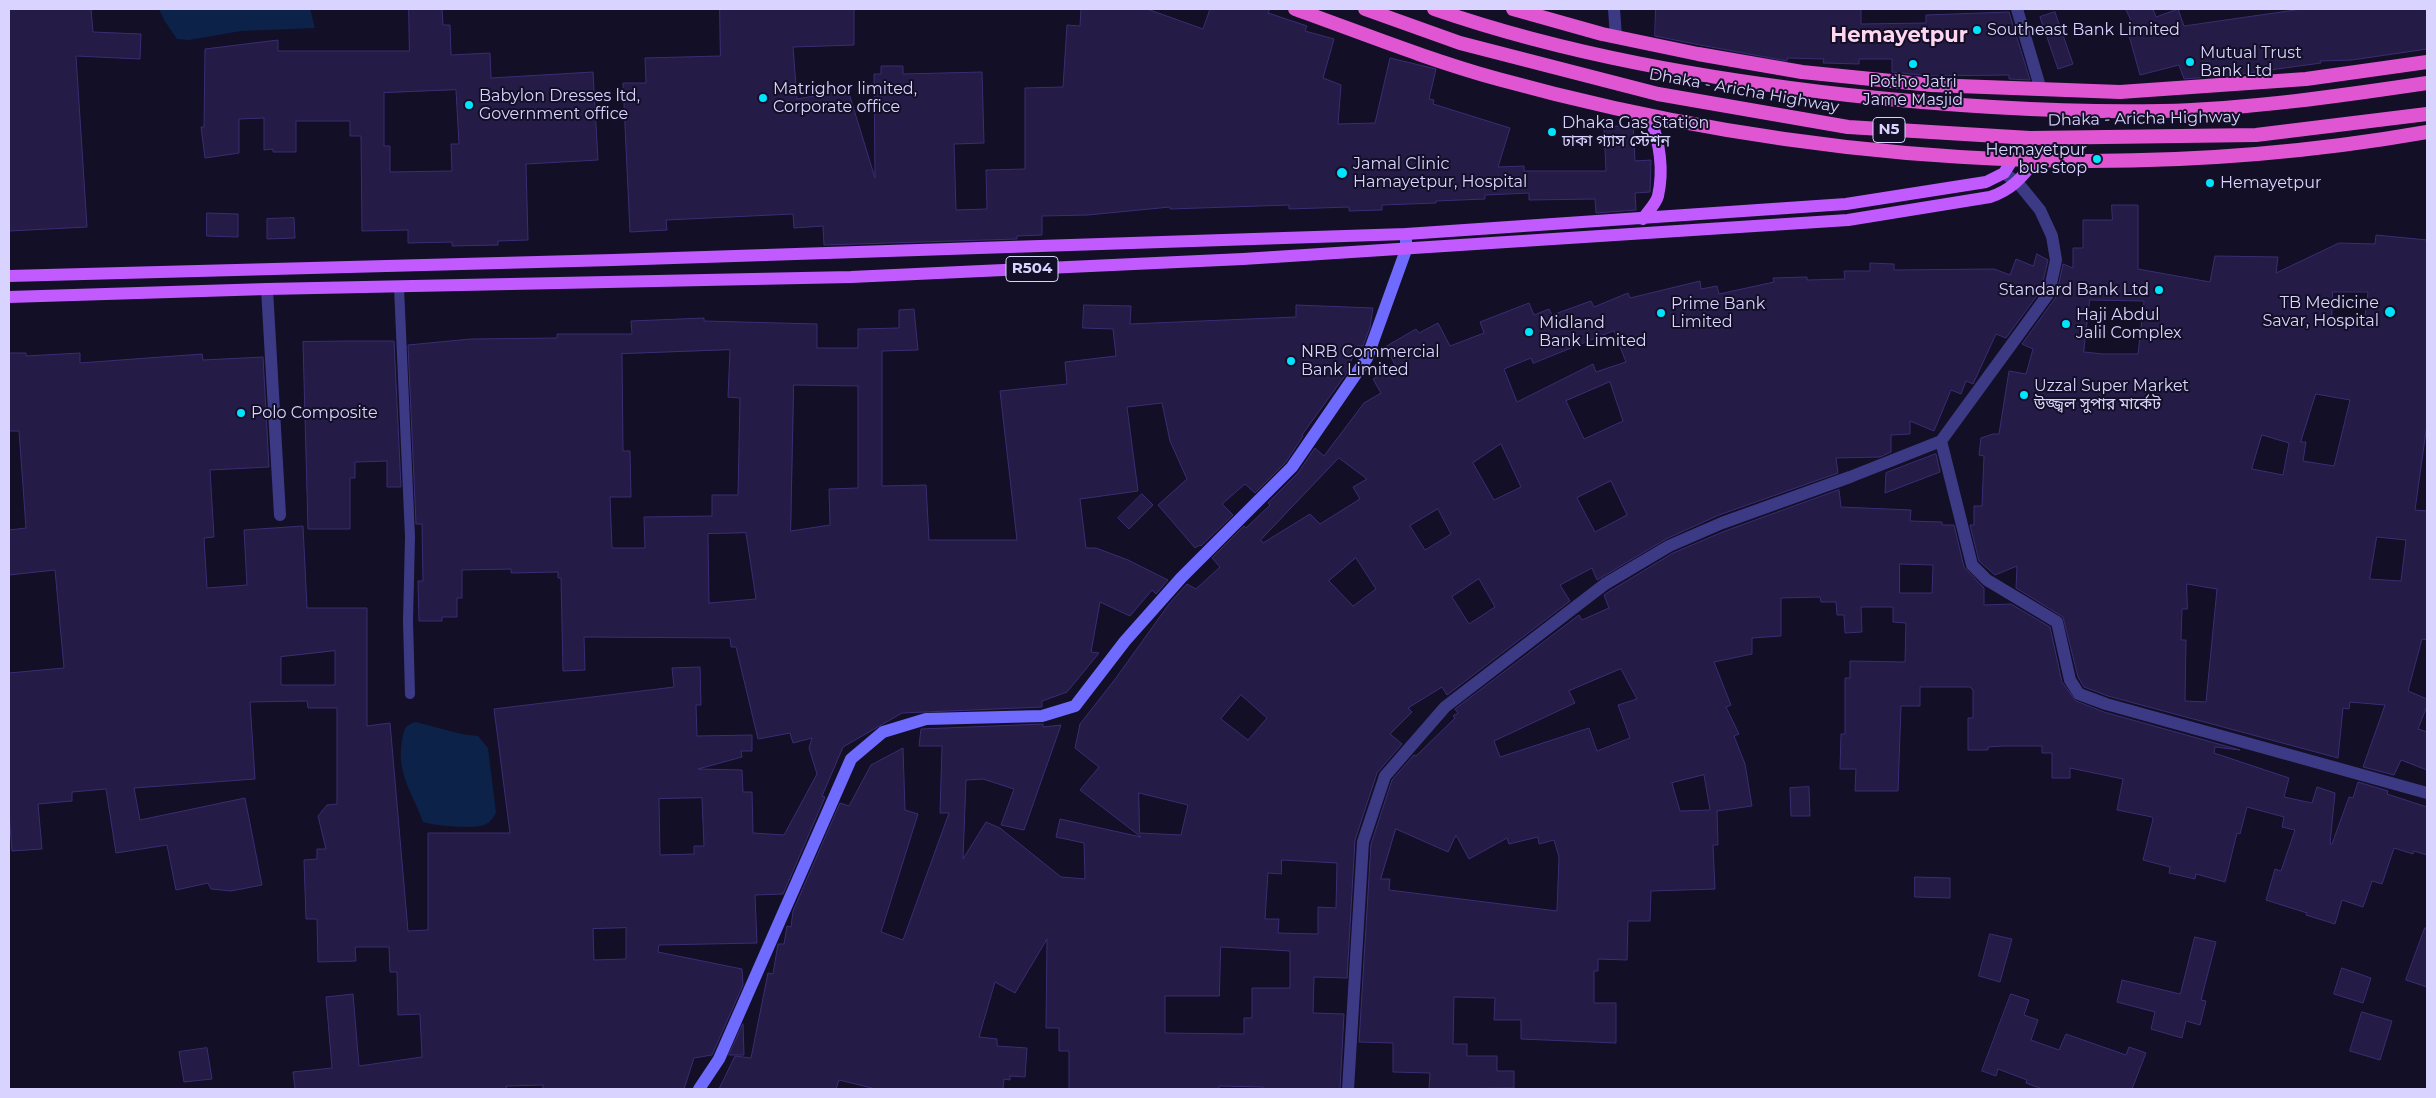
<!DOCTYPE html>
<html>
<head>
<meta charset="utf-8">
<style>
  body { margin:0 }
  #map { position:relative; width:2436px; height:1098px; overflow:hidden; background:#130f26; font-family:Montserrat,sans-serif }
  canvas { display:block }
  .frame { position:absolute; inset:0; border:10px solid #d9d4ff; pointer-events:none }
</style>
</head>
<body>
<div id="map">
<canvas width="2436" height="1098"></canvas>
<div class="frame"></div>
</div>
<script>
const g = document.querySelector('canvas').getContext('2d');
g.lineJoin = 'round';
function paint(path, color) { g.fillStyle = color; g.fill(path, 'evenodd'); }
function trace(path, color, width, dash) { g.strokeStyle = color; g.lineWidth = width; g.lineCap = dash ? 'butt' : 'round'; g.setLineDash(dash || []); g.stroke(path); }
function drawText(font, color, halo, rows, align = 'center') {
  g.font = font + ' Montserrat,"Noto Sans Bengali",sans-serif'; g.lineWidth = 4; g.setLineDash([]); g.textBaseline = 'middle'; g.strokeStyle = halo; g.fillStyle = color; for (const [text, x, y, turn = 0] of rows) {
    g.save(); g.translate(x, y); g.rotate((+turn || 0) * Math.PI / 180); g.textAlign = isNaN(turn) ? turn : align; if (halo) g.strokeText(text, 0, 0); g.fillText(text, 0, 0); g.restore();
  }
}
const water = new Path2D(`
  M159,9H310L315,28L241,31L189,40L177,39L164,20Z
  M416,722L461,734L478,736L488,748L496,813C493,818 490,823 484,825C473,829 436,826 423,822C413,793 396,774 402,741C404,730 404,725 416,722Z`);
const building = new Path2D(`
  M9,9H91L93,32L141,34L140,59L76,56L87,227L9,231Z
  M409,9H442L443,25H450L451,55L490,53L491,78L593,72L598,160L526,164L528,240L498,241V245L452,246V242L408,243V230L362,231L361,136H350V121H296V152H273V149L264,150V118L239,119V153L205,158L201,127H204L205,49L278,40V51H409ZM456,90L459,144H451L452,171L390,172V146H384V93Z
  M720,9H854V45L793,47L797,99L848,90L875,178L874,74H881V66H903V74L982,72L984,143L954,144L956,210L987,209L986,170L1025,169V88L1063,87L1067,25L1080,26L1081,9H1147L1203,29L1210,9H1270L1268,13L1307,26L1305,31L1334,39L1323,78L1341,85L1338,124L1375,123L1390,58L1436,69L1429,99L1434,100L1433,104L1510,128L1498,167L1524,166V171H1606L1604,127L1633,125L1635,161L1651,160L1650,192L1635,193L1636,210L1596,213L1595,199L1529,200V193L1485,195V199L1436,201V203L1382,205V210L1349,211V207L1289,209V205L1170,209V207L1088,215L1042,216V235L1017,236V239L824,245L823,226L794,228L793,214L666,220L667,230L630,232L623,83H646L645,58L720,56Z
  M1656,9H1861V24L1926,23V15L2009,12L2030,80L2009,79V75L1931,76L1892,72V59H1859V64L1823,63L1824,59L1787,58V61L1700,45L1655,36Z
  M2126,9H2153L2156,17L2178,9L2184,26L2302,9H2427V49L2352,60L2320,61L2321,63L2234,75L2184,79L2179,65L2140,75L2128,32L2135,30Z
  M2055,12L2073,64L2058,69L2040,17Z
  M2112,205H2138V269L2210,282L2215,256L2278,257L2276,273L2339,243L2375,244L2376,235L2427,240V424L2415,510L2427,511V640L2422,639L2408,691L2427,699V706L2418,729L2427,732V770L2401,760L2394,775L2363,767L2385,705L2350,702L2349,709L2343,708L2338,758L2108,696L2084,687L2078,677L2063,617L2016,588L2017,566L1995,575L1979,561L1970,525H1974V506H1982L1984,456L1979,455L1981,438L1993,434H1999L2009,371L2026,374L2033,349L2022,344L2056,297L2063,264L2073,268V248H2083V220H2112ZM2333,292H2368L2364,325L2332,319ZM2090,300L2144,301L2138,354H2103L2084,352ZM2316,394L2350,400L2334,466L2303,461L2306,442H2301ZM2262,435L2289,443L2283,475L2252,469ZM2377,537L2406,540L2401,581L2370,579ZM2187,584L2217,589L2206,702L2185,701L2186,640H2181L2182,609H2187Z
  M207,213L238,214V237L207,236Z
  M294,218L295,238L267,239V219Z
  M2037,254L2048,260L2041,290L2006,338L1996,334L1973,384L1966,381L1961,394L1951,390L1934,431L1910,421V434L1891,435V452L1880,457L1836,458L1838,473L1719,515L1666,539L1597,580L1592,568L1560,585L1570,601L1447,695L1442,687L1408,708L1412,712L1390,734L1402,744L1377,773L1355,840L1347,978L1314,977L1313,1013L1344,1014L1340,1089H1263V1087L1219,1086V1089H1069V1051H1059V1028H1046L1047,939L1015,993L995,982L979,1037L997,1039V1046L1027,1048L1025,1077L1010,1076V1080L1004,1079L1003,1089H876L839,1080L836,1089H719L735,1056L751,1058L768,973L773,974L778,944H784L787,926L791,927L793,911L840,803L849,806L871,765L903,748L905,810L918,814L881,932L903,940L949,813H940L942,746H919L921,729L1043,724V727L1061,725L1024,830L1001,825L1014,789L983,779L966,780L963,859L986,822L1000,828L1061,877L1085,879L1084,843L1056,837L1060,819L1141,837L1080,790L1099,767L1075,748L1080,724L1116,678L1169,604L1187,584L1196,589L1220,567L1212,558L1244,526L1246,528L1270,505L1268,503L1298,473L1315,448L1324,456L1364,403L1381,393L1373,379L1396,366L1385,347L1416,329L1419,333L1438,323L1450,346L1484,333L1480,322L1529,303L1534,315L1549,309L1552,315L1591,301L1594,307L1628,293L1630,298L1700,281L1701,289L1717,286L1719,294L1774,282L1773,278L1807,277V280L1845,279L1844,271H1870V263L1894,264V270L1994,269L2010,275L2016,259L2033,266ZM1614,331L1626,362L1596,372L1593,364L1517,402L1504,369L1531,358L1533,363ZM1610,382L1623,421L1584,439L1566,401ZM1501,444L1521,487L1494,500L1473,463ZM1339,458L1367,479L1353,487L1360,499L1320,524L1310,514L1263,543L1261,540ZM1611,481L1627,515L1595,532L1577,498ZM1438,509L1451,534L1425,550L1410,526ZM1356,558L1376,589L1353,606L1329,581ZM1479,579L1495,607L1469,624L1452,597ZM1241,695L1267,718L1248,740L1221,719ZM1139,793L1188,805L1181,835L1140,833ZM1282,860L1337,863L1336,908L1318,907V934L1278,933L1279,919H1265L1268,873L1281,874ZM1221,947L1290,951V988H1252V1018H1244V1034L1165,1033V996H1219Z
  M1084,305L1131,306L1130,324L1296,317V305L1373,308L1370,327L1363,346H1357L1346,374L1302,435L1303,436L1286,462L1255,493L1245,484L1222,504L1233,515L1201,546L1200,545L1195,548L1158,505L1187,479L1170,441L1162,403L1127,407L1138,491L1080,499L1086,548H1096L1128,560L1168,580L1156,594L1152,590L1130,616L1100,602L1091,652L1099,653L1067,692L1042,701V707L902,713L843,747L822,796L825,797L783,894L755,895L757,943L659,945L658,952L742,969L743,985L712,1055L694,1058L684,1089H543V1085L506,1086L507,1089H295L293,1072L332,1068L326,997L353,994L359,1066L422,1057L420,1014L398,1015L397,972H390L389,947H355L356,961L318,962L317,919H306L304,860L317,859V849H326L318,816L327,805L337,804V708H308L307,701L250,702L255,779L134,788L140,820L245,798L262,885L231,891L211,889L208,883L176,890L167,845L116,853L106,789L72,792V801L38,804L42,849L12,851L9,813V673L64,668L55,570L9,575V530L26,528L19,431H9V353H26V356L80,353V363L202,354L203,360L263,357L269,467L210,470L214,537L204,538L207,588L247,585L244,530L303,526L307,608H367V726L390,723L408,931L428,930V833H510L494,709L674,687L672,668L700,667L701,705H696L697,736L752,735V751H741L742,757L698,769L742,770L743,792H752L753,833L784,835L817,774L809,748L812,738L793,743L790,733L758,739L736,647H731L730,638L584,637L585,670L563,671L561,578H558V572L511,573V569L462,570V598H457V617H442V621H419L418,581H423L422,524H416L408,345L471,339L557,338V334H632L631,321L704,318V321L817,324V348H858V329L899,328V310L914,309L918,350L882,351V486L926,485L929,540H1017L1000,391L1067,384L1065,362L1116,356L1113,329L1083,328ZM730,350L728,397L740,398L738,495H712V516L644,517L645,548H612L610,497H631L630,451H623L622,354ZM794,385L858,386V488L829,489L830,525L791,531ZM746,533L756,599L709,603L708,534ZM335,651V685H281V657ZM702,798L704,846H694V854L660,855L659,799ZM626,928V959L594,960L593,929Z
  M348,341H394L401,487H387V461L355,462V478H350V529H308L303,342Z
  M1936,454L1940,472L1885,493L1886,473Z
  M1839,490L1841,507L1911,510L1910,521L1942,522V525H1954L1964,567L1984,588V605L2011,604L2050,627L2062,682L2076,701L2104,712L2240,750L2215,747L2214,753L2289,778L2284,797L2312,803L2317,787L2335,793L2330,844H2332L2349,797L2353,798L2358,782L2388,791L2387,794L2427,807V855L2414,851L2413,854L2394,848L2382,884L2372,881L2363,907L2342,900L2335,924L2306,915L2307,913L2266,900L2275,869L2281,871L2295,830L2282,827L2284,817L2247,807L2240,834L2237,833L2225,882L2196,874L2195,879L2169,873L2170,867L2143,860L2153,819L2152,817L2117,810L2123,779L2070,768V778H2052V753H2042V746H2003L1988,747V750H1968V718H1973V690L1970,687H1920V706H1901L1898,791H1855L1856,769H1840L1841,734H1845V678H1850V661L1905,662L1906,623L1893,622V607H1861L1862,632L1845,633L1844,615H1837L1836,602H1821L1820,597L1781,598V636L1752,638V654L1714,662L1731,705L1726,707L1739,734L1734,736L1745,764L1752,806L1717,811L1718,845H1713L1715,889L1651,891L1650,921H1628L1627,960L1598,959V971H1594V1003H1616V1043L1521,1039V1020H1494L1495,998L1454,997L1453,1044H1467V1056H1497V1071H1514V1088L1429,1089L1430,1073L1393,1072V1043L1359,1042L1371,844L1392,780L1414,755L1416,756L1455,718L1453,716L1458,713L1455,709L1579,615L1582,620L1609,608L1604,595L1610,591L1673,553L1725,531ZM1900,564L1933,565L1932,593H1900ZM1621,669L1637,699L1618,705L1630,738L1597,751L1589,728L1500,757L1494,741L1575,703L1569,691ZM1704,775L1710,810L1680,811L1672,783ZM1396,829L1448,852L1456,835L1469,859L1507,838L1509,844L1538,837L1539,844L1554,840L1559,857L1557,911L1389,890L1390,879H1381Z
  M1142,494L1153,505L1129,529L1118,518Z
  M1809,787L1810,816H1791L1790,788Z
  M1915,877L1950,878V898L1915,897Z
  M2425,928H2427V987L2406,980Z
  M1990,934L2012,939L2000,982L1979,976Z
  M2195,937L2216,942L2201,1000L2206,1001L2200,1025L2186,1021L2182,1038L2151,1029L2155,1012L2117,1002L2122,980L2180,994Z
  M2342,968L2371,978L2363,1003L2334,994Z
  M2011,994L2029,1000L2024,1015L2038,1020L2031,1040L2059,1050L2066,1034L2126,1055L2129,1047L2146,1053L2132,1089H2042L2026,1083L2027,1080L1998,1069L1996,1076L1982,1071Z
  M2362,1012L2392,1021L2380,1060L2350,1051Z
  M743,1024L744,1055H729Z
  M207,1048L212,1079L184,1082L179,1052Z`);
const service = new Path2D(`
  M399,287L410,537L408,621L410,694`);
const minor = new Path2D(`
  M1614,9L1616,37
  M2017,9L2041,90
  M267,289L280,515
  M1941,441L1972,565L1987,580L2057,622L2070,680L2079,694L2106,704L2427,793`);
const tertiary = new Path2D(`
  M1348,1089L1363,842L1385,776L1445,707L1605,584L1669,546L1722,523L1850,477L1941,441L2049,293L2056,260L2052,236L2040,210L2018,183L2004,173`);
const secondary = new Path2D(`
  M699,1089L719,1059L851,759L883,732L926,719L1042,716L1075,706L1125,641L1181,578L1292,467L1367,358L1406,250V234`);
const primary = new Path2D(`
  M1643,219C1647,212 1656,204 1658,196C1664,169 1659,140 1649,115
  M9,276L613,260L1406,234L1846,204L1986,182L2004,173L2013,159
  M9,297L267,289L851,277L1243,259L1848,220L1990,197C2012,190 2022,177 2037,159`);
const trunk = new Path2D(`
  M1295,9C1362,33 1429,60 1498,79C1798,162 2119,186 2427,132
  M1365,9L1460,43L1658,94L1848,127L2030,138L2256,135L2427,114
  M1434,9C1567,55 1708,79 1848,95C1953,106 2056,113 2161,111C2250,109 2339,96 2427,83
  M1513,9L1602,34L1698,54L1802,72L1931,85L2120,92L2306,79L2427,62`);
const markers = [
  [1977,30,5,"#00e5ff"],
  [2190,62,5,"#00e5ff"],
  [1913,64,5,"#00e5ff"],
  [763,98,5,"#00e5ff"],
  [469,105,5,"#00e5ff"],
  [1552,132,5,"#00e5ff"],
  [2097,159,5,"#00e5ff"],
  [1342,173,6,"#00e5ff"],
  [2210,183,5,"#00e5ff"],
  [2159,290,5,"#00e5ff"],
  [2390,312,6,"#00e5ff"],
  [1661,313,5,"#00e5ff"],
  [2066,324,5,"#00e5ff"],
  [1529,332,5,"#00e5ff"],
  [1291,361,5,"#00e5ff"],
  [2024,395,5,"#00e5ff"],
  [241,413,5,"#00e5ff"]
];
const shields = [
  [1889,130,32],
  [1032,269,52]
];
const shieldNames = [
  ["N5",1889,130],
  ["R504",1032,269]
];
const poiNames = [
  ["Southeast Bank Limited",1987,30],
  ["Mutual Trust",2200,53],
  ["Bank Ltd",2200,71],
  ["Potho Jatri",1913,82,"center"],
  ["Jame Masjid",1913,100,"center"],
  ["Matrighor limited,",773,89],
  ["Corporate office",773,107],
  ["Babylon Dresses ltd,",479,96],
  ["Government office",479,114],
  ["Dhaka Gas Station",1562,123],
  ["ঢাকা গ্যাস স্টেশন",1562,141],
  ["Hemayetpur",2087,150,"right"],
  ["bus stop",2087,168,"right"],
  ["Jamal Clinic",1353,164],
  ["Hamayetpur, Hospital",1353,182],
  ["Hemayetpur",2220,183],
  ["Standard Bank Ltd",2149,290,"right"],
  ["TB Medicine",2379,303,"right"],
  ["Savar, Hospital",2379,321,"right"],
  ["Prime Bank",1671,304],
  ["Limited",1671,322],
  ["Haji Abdul",2076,315],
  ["Jalil Complex",2076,333],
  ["Midland",1539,323],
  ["Bank Limited",1539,341],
  ["NRB Commercial",1301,352],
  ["Bank Limited",1301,370],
  ["Uzzal Super Market",2034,386],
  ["উজ্জ্বল সুপার মার্কেট",2034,404],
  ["Polo Composite",251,413]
];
const streetNames = [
  ["Dhaka - Aricha Highway",1744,91,10],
  ["Dhaka - Aricha Highway",2144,119,-1]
];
const districtNames = [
  ["Hemayetpur",1899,36]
];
paint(water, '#0c2248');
paint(building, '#241b47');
trace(building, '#3b2d73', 1);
trace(service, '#3d3a85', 10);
trace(minor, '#3d3a85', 12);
trace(tertiary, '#3d3a85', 12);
trace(secondary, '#6f6bff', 12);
trace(primary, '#c25bff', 12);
trace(trunk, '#e055d1', 14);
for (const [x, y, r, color] of markers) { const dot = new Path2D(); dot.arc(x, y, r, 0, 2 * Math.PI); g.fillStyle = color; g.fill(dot); trace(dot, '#130f26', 2); }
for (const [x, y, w] of shields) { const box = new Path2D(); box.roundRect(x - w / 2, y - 12.5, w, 25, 4); g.fillStyle = '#130f26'; g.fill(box); trace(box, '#d9d4ff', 1); }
drawText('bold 15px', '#d9d4ff', null, shieldNames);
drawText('16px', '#d9d4ff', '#130f26', poiNames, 'left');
drawText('16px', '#d9d4ff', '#130f26', streetNames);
drawText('bold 21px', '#ffd6f0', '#130f26', districtNames);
</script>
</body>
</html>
